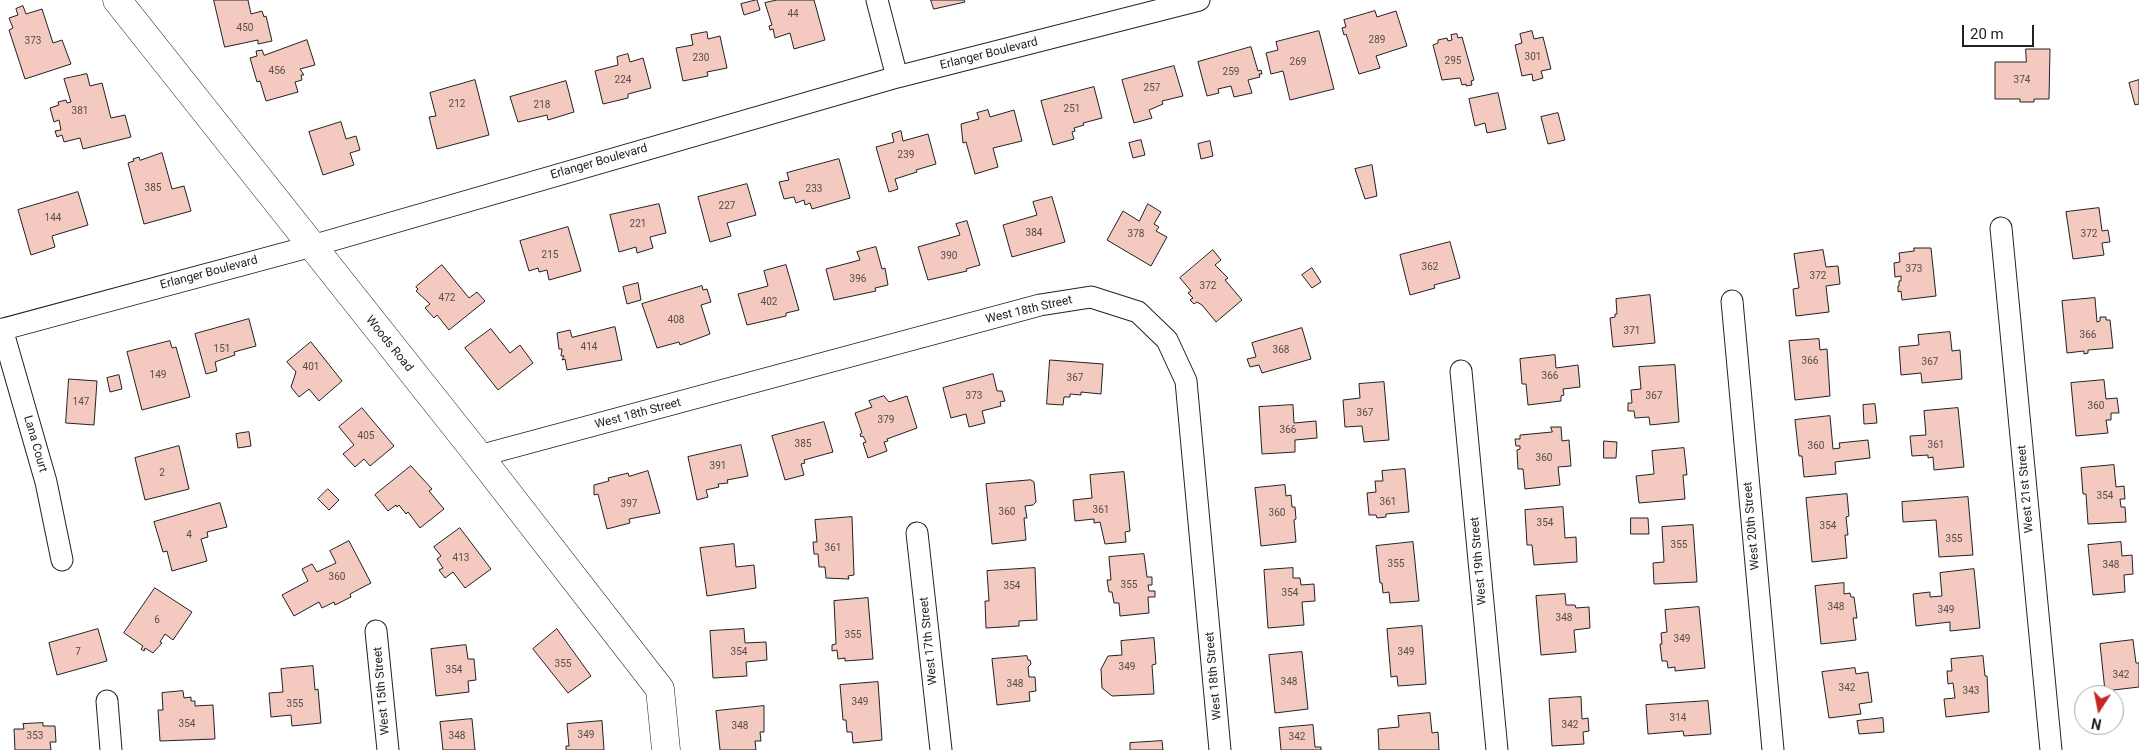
<!DOCTYPE html>
<html>
<head>
<meta charset="utf-8">
<style>
  body { margin:0 }
  #map { position:relative; width:2139px; height:750px; overflow:hidden; background:#fff; font-family:Roboto,sans-serif }
  canvas { display:block }
  .north { position:absolute; left:2074px; top:685px; width:50px; height:50px; box-sizing:border-box; background:#fff; border:1px solid #a7a7a7; border-radius:50%; rotate:191deg; font-size:14px; font-weight:700; line-height:20px; text-align:center; color:#222 }
  .north::after { content:''; display:block; margin:auto; width:18px; height:22px; background:#c62828; clip-path:polygon(50% 0,100% 100%,50% 72%,0 100%) }
  .scale { position:absolute; left:1962px; top:25px; width:72px; height:22px; box-sizing:border-box; border:2px solid #222; border-top:0; padding-left:6px; font-size:15px; line-height:18px; white-space:nowrap; color:#222; -webkit-text-stroke:4px #fff; paint-order:stroke }
</style>
</head>
<body>
<div id="map">
<canvas width="2139" height="750"></canvas>
<div class="north">N</div>
<div class="scale">20 m</div>
</div>
<script>
const g = document.querySelector('canvas').getContext('2d');
g.lineJoin = 'round';
function paint(path, color) { g.fillStyle = color; g.fill(path, 'evenodd'); }
function trace(path, color, width, dash) { g.strokeStyle = color; g.lineWidth = width; g.lineCap = dash ? 'butt' : 'round'; g.setLineDash(dash || []); g.stroke(path); }
function drawText(font, color, halo, rows, align = 'center') {
  g.font = font + ' Roboto,sans-serif'; g.lineWidth = 4; g.setLineDash([]); g.textBaseline = 'middle'; g.strokeStyle = halo; g.fillStyle = color; for (const [text, x, y, turn = 0] of rows) {
    g.save(); g.translate(x, y); g.rotate((+turn || 0) * Math.PI / 180); g.textAlign = isNaN(turn) ? turn : align; if (halo) g.strokeText(text, 0, 0); g.fillText(text, 0, 0); g.restore();
  }
}
const building = new Path2D(`
  M214,0H248L251,14L262,11L264,17L266,16L272,41L258,44V40L225,47Z
  M757,0L760,10L744,15L741,4Z
  M777,0H814L825,40L794,49L790,33L775,38L773,29L770,30L769,26L772,25L765,3Z
  M931,0H964L965,2L934,9Z
  M23,6L26,14L42,9L53,43L62,40L71,64L25,79L9,30L13,28L9,18L18,15L16,9Z
  M1375,11L1377,17L1396,11L1407,46L1376,56L1380,68L1359,74L1346,34L1344,35L1342,28L1346,27L1344,20Z
  M1319,31L1334,89L1290,100L1283,71L1271,74L1266,53L1278,50L1276,42Z
  M1532,31L1534,39L1543,37L1551,69L1541,71L1543,78L1533,81L1532,74L1522,76L1515,45L1522,43L1520,34Z
  M707,32L708,39L720,36L727,68L707,72L708,76L683,81L676,48L693,45L691,35Z
  M1457,34L1458,38L1462,37L1474,80L1471,81L1472,85L1466,86V84L1462,85L1460,78L1442,80L1433,45L1438,43V40L1447,38L1448,41L1452,40L1451,35Z
  M307,40L315,65L300,69L304,75H301L302,80L295,82L298,92L266,101L260,81L257,82L250,58L257,56L256,51L262,50L264,55Z
  M1251,47L1258,71L1261,70L1262,74H1259L1260,77L1248,80L1252,93L1234,97L1231,86L1218,89L1219,93L1207,96L1198,62Z
  M2026,49H2050L2049,99H2034V102H2020V99H1995V62H2026Z
  M628,54L630,62L643,58L651,88L628,94V98L603,104L595,71L618,65L617,57Z
  M1174,66L1183,96L1162,101L1163,104L1149,110L1152,118L1134,123L1122,80Z
  M87,74L90,86L102,83L111,118L125,115L131,137L83,149L80,138L64,142L62,135L57,137L55,131L61,130L59,120L54,122L50,108L59,105L58,102L66,100L67,103L71,102L64,79Z
  M475,80L489,135L437,149L429,117L436,116L430,93Z
  M2139,80V104L2135,105L2129,83Z
  M566,81L574,112L548,120L547,115L518,122L510,97Z
  M1094,87L1102,118L1083,123L1084,125L1074,128L1075,131L1072,132L1074,139L1053,145L1041,101Z
  M1498,93L1506,129L1487,133L1485,123L1475,126L1469,99Z
  M988,110L990,117L1014,110L1022,141L993,148L998,167L975,174L966,142L963,143L961,124L979,119L977,113Z
  M1558,113L1565,140L1548,144L1541,117Z
  M341,122L346,139L356,136L360,150L350,153L354,165L323,175L309,132Z
  M901,131L903,141L928,134L936,164L916,170L917,172L895,179L898,189L889,192L876,147L894,142L892,134Z
  M1141,140L1145,155L1133,158L1129,143Z
  M1210,141L1213,156L1201,159L1198,144Z
  M162,153L172,189L184,186L191,211L144,224L128,163L134,161L133,159L139,157L140,160Z
  M839,159L850,198L812,209L810,203L805,205L804,200L796,203L794,197L784,199L779,182L789,180L787,173Z
  M1372,165L1377,196L1365,199L1355,169Z
  M747,184L756,215L727,223L731,236L710,242L698,197Z
  M78,192L88,225L52,236L55,247L31,255L18,210Z
  M1052,197L1065,242L1012,257L1003,225L1037,215L1033,202Z
  M659,204L666,233L650,237L653,248L637,253L636,247L619,252L610,215Z
  M1148,204L1161,212L1154,224L1159,227L1156,231L1167,237L1151,266L1107,240L1123,211L1139,221Z
  M2099,208L2102,231L2108,230L2110,242L2102,243L2104,255L2073,259L2066,212Z
  M967,221L980,265L966,269L967,271L928,280L918,247L960,235L956,224Z
  M568,227L581,271L549,280L547,270L539,272L538,268L529,271L520,241Z
  M1450,242L1460,278L1434,285L1435,288L1410,295L1400,255Z
  M876,247L882,269L885,268L888,285L875,288L876,291L834,300L826,269L860,260L857,252Z
  M1914,248H1931L1936,296L1902,300L1901,291L1898,292V286H1899V281H1901V276L1895,277L1894,263L1900,262L1899,253L1914,251Z
  M1213,250L1221,260L1215,265L1228,278L1225,280L1242,300L1216,322L1202,305L1197,302L1194,304L1190,300L1193,298L1188,293L1191,291L1180,278Z
  M1823,250L1826,267L1838,266L1840,284L1826,286L1829,312L1796,316L1793,289L1799,288L1794,254Z
  M442,265L469,298L477,292L485,301L449,330L437,315L434,318L425,308L430,304L416,291L418,289L416,287Z
  M786,265L799,310L786,313V316L747,325L738,294L768,286L764,271Z
  M1312,268L1321,282L1312,288L1302,275Z
  M638,283L641,300L627,304L623,287Z
  M702,286L703,290L707,289L711,302L701,305L710,334L680,345L679,342L657,348L642,304Z
  M1650,295L1655,343L1613,347L1610,318L1615,317V314H1617L1616,299Z
  M2095,298L2097,322L2100,321V317H2106V320H2110L2113,348L2088,350V353L2084,354V351L2067,353L2062,301Z
  M249,319L256,346L234,352L235,355L215,362L217,371L206,374L195,334Z
  M615,327L622,360L567,370L565,359L562,360L564,356H561L562,349H559L557,333L570,330L572,337Z
  M1302,328L1311,359L1262,373L1259,365L1250,367L1247,359L1256,357L1252,343Z
  M491,329L510,353L520,345L533,363L498,390L465,348Z
  M1950,332L1952,351L1960,350L1962,379L1922,383L1921,373L1901,375L1899,347L1919,345L1918,335Z
  M1819,339L1820,350L1827,349L1830,396L1795,400L1789,341Z
  M170,341L172,348L176,347L190,397L142,410L127,352Z
  M311,342L342,381L319,401L309,389L299,397L291,387L296,372L287,362Z
  M1555,355L1556,368L1578,365L1580,387L1563,389L1564,395L1561,396V401L1528,405L1526,384H1522L1520,359Z
  M1050,360L1103,364L1101,394L1081,392V395L1070,394V397H1064L1063,405L1047,404Z
  M1675,365L1679,422L1650,425L1649,417L1635,418L1634,411H1628V403H1632L1631,390L1641,389L1639,367Z
  M993,374L997,391H1002L1005,401L1000,402L1001,406L982,411L985,423L969,427L966,414L951,418L943,388Z
  M119,375L122,389L110,392L107,378Z
  M69,379L97,381L94,425L66,423Z
  M2104,380L2106,399L2117,398L2119,413H2111V420H2106L2108,433L2076,436L2071,383Z
  M1384,382L1389,440L1364,442L1362,426L1345,427L1343,400L1360,398L1359,384Z
  M884,396L889,402L907,396L917,428L887,439L888,441L884,442L887,451L868,458L863,443L866,442L863,436L861,437L860,434L862,433L855,413L872,407L869,401Z
  M1875,404L1877,423L1864,424L1863,405Z
  M1293,405L1294,423L1316,421L1317,438L1295,440V452L1262,454L1259,407Z
  M362,408L394,446L370,466L364,459L355,467L343,454L354,445L339,427Z
  M1958,408L1964,467L1934,470L1933,457L1928,458V455L1912,456L1910,436L1926,435L1924,411Z
  M1830,416L1833,449L1840,448L1839,443L1868,440L1870,458L1835,462L1836,474L1804,477L1802,456H1799L1795,420Z
  M824,422L833,452L804,460L805,463L801,464L804,475L785,480L772,436Z
  M1551,427H1561L1562,441L1569,440L1571,466L1558,467L1560,485L1525,489L1523,469H1518L1517,450L1520,449V446H1516L1515,439H1520V435L1552,432Z
  M249,432L251,446L238,448L236,434Z
  M1604,441L1617,442L1616,458H1604Z
  M741,445L748,476L727,480L728,483L718,484L719,487L706,490L708,497L697,500L688,457Z
  M179,446L189,489L145,500L135,458Z
  M1684,448L1687,475H1683L1685,499L1639,503L1636,476L1654,474L1652,451Z
  M2114,465L2116,487L2124,486L2125,499H2120L2121,507H2125L2126,522L2088,524L2086,494H2083L2081,468Z
  M411,466L432,489L429,491L444,509L420,528L408,512L406,514L399,505L397,507L396,505L388,511L375,495Z
  M1405,469L1409,512L1386,514V517L1377,518L1376,515H1369L1367,493L1376,492L1375,481H1383L1382,471Z
  M648,471L660,513L629,519L630,523L607,529L598,494L594,495V485L609,481L608,478L628,473L629,476Z
  M1124,472L1130,531L1125,532L1126,542L1105,544L1100,522L1094,523V519L1075,521L1073,500L1092,498L1090,475Z
  M1031,480L1034,482L1036,502L1033,505L1025,506L1027,518H1024L1026,540L992,544L986,484Z
  M1285,485L1286,496L1291,495L1292,507H1295L1296,519L1294,520L1296,542L1261,546L1255,488Z
  M328,489L339,500L329,510L318,499Z
  M1847,494L1849,516L1846,517L1848,535H1845L1847,558L1812,562L1806,498Z
  M1968,497L1973,555L1939,557L1936,520L1903,522L1902,502Z
  M220,503L227,527L207,532L208,537L201,539L207,561L172,571L167,551L163,552L154,522Z
  M1563,507L1565,538L1576,537L1577,562L1534,565L1532,545H1527L1525,510Z
  M852,517L854,575L848,576L849,579L826,578L825,567H819L818,554H814L813,542H817L815,520Z
  M1631,518H1648L1649,534H1631Z
  M1693,525L1697,582L1654,584L1653,563L1664,562L1662,527Z
  M460,528L491,569L465,588L453,572L445,578L439,570L443,568L437,559L441,556L434,547Z
  M349,541L371,583L350,594L351,597L335,605L334,602L322,608L319,602L294,616L282,595L308,581L302,569L312,564L317,572L336,563L330,551Z
  M1413,542L1419,601L1390,603L1389,592L1383,593L1382,583H1380L1376,546Z
  M2121,542L2122,556L2132,555L2133,574L2124,575L2125,592L2093,595L2088,545Z
  M734,544L736,567L754,565L756,588L707,596L700,548Z
  M1144,554L1147,577H1152V585H1148L1149,591H1155V597H1148L1149,613L1120,616L1119,603H1114L1112,592H1109L1107,580H1111L1109,557Z
  M1035,568L1037,620L1019,621V626L986,628L985,601H989L987,571Z
  M1293,568V578H1300L1301,585L1314,584L1315,601L1302,602L1304,625L1268,628L1264,570Z
  M1974,569L1980,628L1950,631V622L1916,626L1913,594L1930,592V597L1942,596L1940,573Z
  M1844,583V594L1850,593L1851,597H1854L1857,618H1853L1856,640L1821,644L1815,586Z
  M155,588L192,612L173,640L165,634L160,642L162,643L153,653L145,648L144,651L141,649L143,646L124,633Z
  M1565,594L1566,605H1575L1576,608L1589,607L1590,628L1574,630L1576,652L1541,655L1536,596Z
  M868,598L873,659L845,661V658L838,659L837,650L832,651V645L836,644L834,601Z
  M1699,607L1705,668L1675,671V667L1668,668L1667,661H1662L1660,644H1662L1661,633L1667,632L1665,610Z
  M1422,626L1426,684L1398,686L1397,676L1391,677L1387,629Z
  M98,629L107,661L57,675L49,643Z
  M557,629L591,676L568,693L533,649Z
  M744,629L745,643L766,642L767,660L746,662L747,676L713,678L710,631Z
  M1154,638L1156,664L1152,665L1154,694L1112,696L1102,688L1101,669L1108,656L1122,655L1121,641Z
  M2133,640L2136,663H2139V687L2105,691L2100,644Z
  M466,645L468,659H474L476,680L468,681L469,692L436,696L431,649Z
  M1302,652L1308,709L1275,713L1269,655Z
  M1027,656L1028,660H1030L1031,664L1028,667L1029,677H1035L1036,691L1029,692L1030,701L997,705L992,659Z
  M1983,656L1985,676H1987L1989,712L1946,717L1944,699L1955,698L1953,683L1948,684L1947,671H1952L1951,659Z
  M313,666L315,690L318,689L321,723L292,726L291,715L271,717L269,693L283,692L281,669Z
  M1855,668L1856,674L1868,672L1872,702L1859,704L1861,714L1829,718L1822,672Z
  M878,682L882,740L853,743L852,732H847L846,720H843L840,685Z
  M183,691L184,698L191,697V701H195V706L213,705L215,739L160,741L158,710H163L162,693Z
  M1581,697L1582,719L1588,718L1589,731L1583,732L1584,744L1552,746L1549,699Z
  M1708,701L1711,734L1684,736L1683,731L1648,734L1646,705Z
  M764,706V732H760L761,741H755L756,750H720L716,711Z
  M1430,713L1432,733L1438,732L1439,750H1379L1378,729L1399,727L1398,716Z
  M1883,718L1884,732L1859,734L1857,721Z
  M472,719L475,750H443L440,722Z
  M602,721L604,750H566V746H569L567,724Z
  M43,723V726H55L56,742H50L51,750H15L14,729H24L23,724Z
  M1313,725L1315,747H1321V750H1281L1279,728Z
  M1162,741L1163,750H1130V743Z`);
const minor = new Path2D(`
  M877,0L897,77
  M2001,228L2051,750
  M1732,301L1773,750
  M2,329L46,482L62,560
  M0,330L312,246L897,77L1199,0
  M1461,371L1497,750
  M479,456L1040,305L1091,297L1138,312L1167,340L1186,381L1220,750
  M917,533L941,750
  M376,631L388,750
  M107,701L111,750`);
const tertiary = new Path2D(`
  M117,0L479,456L660,689L666,750`);
const numberNames = [
  ["44",793,14],
  ["450",245,28],
  ["289",1377,40],
  ["373",33,41],
  ["301",1533,57],
  ["230",701,58],
  ["295",1453,61],
  ["269",1298,62],
  ["456",277,71],
  ["259",1231,72],
  ["224",623,80],
  ["374",2022,80],
  ["257",1152,88],
  ["212",457,104],
  ["218",542,105],
  ["251",1072,109],
  ["381",80,111],
  ["239",906,155],
  ["385",153,188],
  ["233",814,189],
  ["227",727,206],
  ["144",53,218],
  ["221",638,224],
  ["384",1034,233],
  ["378",1136,234],
  ["372",2089,234],
  ["215",550,255],
  ["390",949,256],
  ["362",1430,267],
  ["373",1914,269],
  ["372",1818,276],
  ["396",858,279],
  ["372",1208,286],
  ["472",447,298],
  ["402",769,302],
  ["408",676,320],
  ["371",1632,331],
  ["366",2088,335],
  ["414",589,347],
  ["151",222,349],
  ["368",1281,350],
  ["366",1810,361],
  ["367",1930,362],
  ["401",311,367],
  ["149",158,375],
  ["366",1550,376],
  ["367",1075,378],
  ["373",974,396],
  ["367",1654,396],
  ["147",81,402],
  ["360",2096,406],
  ["367",1365,413],
  ["379",886,420],
  ["366",1288,430],
  ["405",366,436],
  ["385",803,444],
  ["361",1936,445],
  ["360",1816,446],
  ["360",1544,458],
  ["391",718,466],
  ["2",162,473],
  ["354",2105,496],
  ["361",1388,502],
  ["397",629,504],
  ["361",1101,510],
  ["360",1007,512],
  ["360",1277,513],
  ["354",1545,523],
  ["354",1828,526],
  ["4",189,535],
  ["355",1954,539],
  ["355",1679,545],
  ["361",833,548],
  ["413",461,558],
  ["355",1396,564],
  ["348",2111,565],
  ["360",337,577],
  ["355",1129,585],
  ["354",1012,586],
  ["354",1290,593],
  ["348",1836,607],
  ["349",1946,610],
  ["348",1564,618],
  ["6",157,620],
  ["355",853,635],
  ["349",1682,639],
  ["7",78,652],
  ["354",739,652],
  ["349",1406,652],
  ["355",563,664],
  ["349",1127,667],
  ["354",454,670],
  ["342",2121,675],
  ["348",1289,682],
  ["348",1015,684],
  ["342",1847,688],
  ["343",1971,691],
  ["349",860,702],
  ["355",295,704],
  ["314",1678,718],
  ["354",187,724],
  ["342",1570,725],
  ["348",740,726],
  ["349",586,735],
  ["353",35,736],
  ["348",457,736],
  ["342",1297,737]
];
const streetNames = [
  ["Erlanger Boulevard",989,54,-14],
  ["Erlanger Boulevard",599,162,-16],
  ["Erlanger Boulevard",209,273,-15],
  ["West 18th Street",1029,310,-13],
  ["Woods Road",389,344,51],
  ["West 18th Street",638,414,-15],
  ["Lana Court",35,444,74],
  ["West 21st Street",2026,489,-95],
  ["West 20th Street",1752,526,-95],
  ["West 19th Street",1479,561,-95],
  ["West 17th Street",929,641,-96],
  ["West 18th Street",1214,676,-95],
  ["West 15th Street",382,691,-95]
];
paint(building, '#f3c9c0');
trace(building, '#222', 1);
trace(minor, '#222', 23);
trace(tertiary, '#222', 29);
trace(minor, '#fff', 21);
trace(tertiary, '#fff', 28);
drawText('10px', '#564c4a', null, numberNames);
drawText('12px', '#222', '#fff', streetNames);
</script>
</body>
</html>
